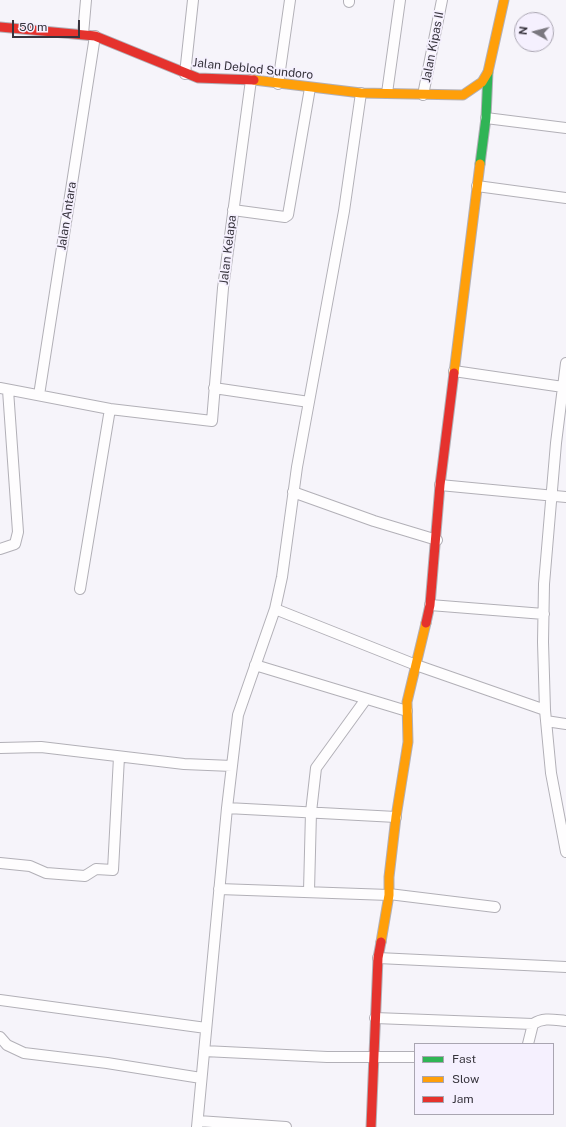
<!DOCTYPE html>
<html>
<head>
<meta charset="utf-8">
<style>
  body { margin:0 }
  #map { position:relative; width:566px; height:1127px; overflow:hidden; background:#f6f4fa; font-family:"Public Sans",sans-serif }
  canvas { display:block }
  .legend { position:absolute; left:414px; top:1043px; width:140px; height:72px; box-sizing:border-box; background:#f5f0fe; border:1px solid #a9a5b1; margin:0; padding:5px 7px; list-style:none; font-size:12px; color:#37343d }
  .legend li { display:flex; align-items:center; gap:8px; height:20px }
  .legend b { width:20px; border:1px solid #a9a5b1 }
  .north { position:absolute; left:514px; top:12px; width:40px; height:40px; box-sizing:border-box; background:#f5f0fe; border:1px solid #a9a5b1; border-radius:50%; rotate:277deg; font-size:11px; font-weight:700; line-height:16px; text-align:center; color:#37343d }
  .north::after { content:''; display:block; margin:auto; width:14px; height:18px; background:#7a777f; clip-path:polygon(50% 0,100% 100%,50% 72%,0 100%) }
  .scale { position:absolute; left:12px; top:20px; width:68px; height:18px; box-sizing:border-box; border:2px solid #37343d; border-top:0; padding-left:5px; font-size:12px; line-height:14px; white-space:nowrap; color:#37343d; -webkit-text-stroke:3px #f5f0fe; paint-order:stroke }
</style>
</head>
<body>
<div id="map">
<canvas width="566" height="1127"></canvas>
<ul class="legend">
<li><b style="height:5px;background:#30b455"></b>Fast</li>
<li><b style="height:5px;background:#ff9f0a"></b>Slow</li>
<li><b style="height:5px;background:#e5322d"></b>Jam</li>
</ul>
<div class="north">N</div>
<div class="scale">50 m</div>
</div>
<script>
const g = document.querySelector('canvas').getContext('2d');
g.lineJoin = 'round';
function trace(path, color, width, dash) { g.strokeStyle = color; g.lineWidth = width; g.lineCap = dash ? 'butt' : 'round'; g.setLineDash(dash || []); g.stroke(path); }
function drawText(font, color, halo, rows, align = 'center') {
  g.font = font + ' "Public Sans",sans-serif'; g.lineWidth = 3.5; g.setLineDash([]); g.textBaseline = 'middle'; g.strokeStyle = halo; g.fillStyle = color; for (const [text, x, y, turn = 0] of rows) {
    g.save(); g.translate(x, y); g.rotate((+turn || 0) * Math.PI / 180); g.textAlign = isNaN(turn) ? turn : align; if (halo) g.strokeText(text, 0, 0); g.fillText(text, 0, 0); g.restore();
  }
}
const street = new Path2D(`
  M349,2V0
  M83,34L86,0
  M185,74L193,0
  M278,84L290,0
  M387,93L400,0
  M423,95L442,0
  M486,118L566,128
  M477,186L566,198
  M233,210L285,217L288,215L310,88
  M566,363L556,443L544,584L543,642L545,710L551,773L566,852
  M454,371L563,387
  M0,388L110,409L212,421L223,288L251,80
  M214,388L309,402
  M39,395L95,36
  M440,485L566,497
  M293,492L374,521L437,540
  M0,549L15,544L18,532L8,390
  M80,589L110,409
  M430,605L544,614
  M275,609L416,665L545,710
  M255,665L407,711
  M546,721L566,724
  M0,748L41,747L184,764L232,766
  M227,808L396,817
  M0,863L30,866L46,873L85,876L96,869L113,870L119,757
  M219,889L389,895
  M309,891L311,812L316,768L366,699
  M389,894L495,907
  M378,958L566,967
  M0,1000L206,1028
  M375,1018L533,1024
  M0,1037L7,1045L24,1053L107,1063L201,1078
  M528,1044L533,1024C544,1017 554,1020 566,1021
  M204,1051L327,1057H415
  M198,1121L286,1127
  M197,1127L227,808L238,715L275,609L282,577L297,467L344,211L361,93`);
const fast = new Path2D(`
  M480,164L486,118L488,72`);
const slow = new Path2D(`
  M254,80L361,93L463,95L482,82L488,72L504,0
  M454,373L480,164
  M381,942L389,895V877L396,817L408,742L407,702L426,623`);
const jam = new Path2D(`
  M0,27L95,36L198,78L254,80
  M426,623L430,605L440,485L454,373
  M371,1127L378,958L381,942`);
const streetNames = [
  ["Jalan Kipas II",433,47,-79],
  ["Jalan Deblod Sundoro",253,69,6],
  ["Jalan Antara",67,216,-81],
  ["Jalan Kelapa",228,250,-83]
];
trace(street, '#b2b0b7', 12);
trace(fast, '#b2b0b7', 11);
trace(slow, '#b2b0b7', 11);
trace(jam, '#b2b0b7', 11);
trace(street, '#fefdfe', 10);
trace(fast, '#30b455', 9);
trace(slow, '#ff9f0a', 9);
trace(jam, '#e5322d', 9);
drawText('12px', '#37343d', '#f5f0fe', streetNames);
</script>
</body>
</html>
